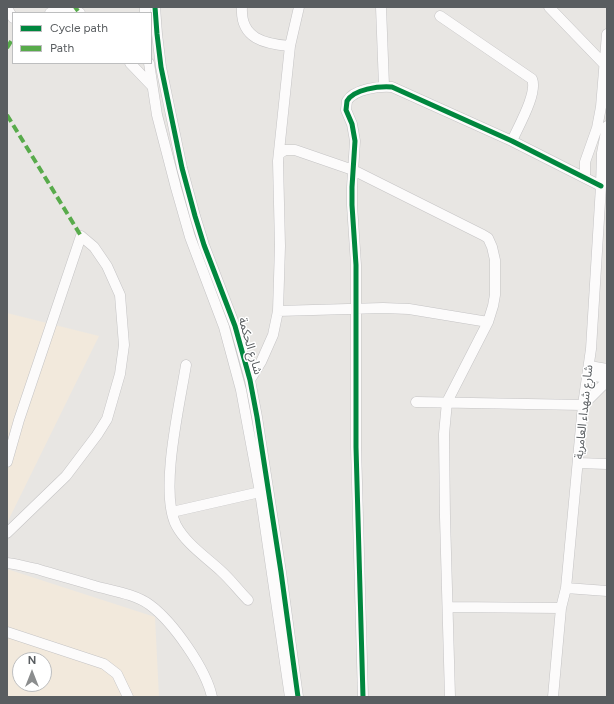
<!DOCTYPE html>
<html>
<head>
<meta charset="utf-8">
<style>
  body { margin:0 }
  #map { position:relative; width:614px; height:704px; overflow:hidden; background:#e8e6e3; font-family:Figtree,sans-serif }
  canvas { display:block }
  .frame { position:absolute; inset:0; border:8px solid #595d60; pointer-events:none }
  .legend { position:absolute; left:12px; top:12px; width:140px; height:52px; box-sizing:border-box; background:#fff; border:1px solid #bdbebf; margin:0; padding:5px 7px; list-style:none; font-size:12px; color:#595d60 }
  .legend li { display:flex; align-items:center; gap:8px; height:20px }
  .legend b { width:20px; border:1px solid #bdbebf }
  .north { position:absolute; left:12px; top:652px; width:40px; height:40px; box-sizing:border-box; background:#fff; border:1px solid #bdbebf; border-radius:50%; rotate:0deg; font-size:11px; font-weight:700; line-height:16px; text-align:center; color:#595d60 }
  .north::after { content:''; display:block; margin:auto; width:14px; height:18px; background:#8b8d8e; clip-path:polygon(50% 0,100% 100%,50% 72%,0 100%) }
</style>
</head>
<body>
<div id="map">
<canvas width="614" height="704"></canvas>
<div class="frame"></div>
<ul class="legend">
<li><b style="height:5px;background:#00873e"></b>Cycle path</li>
<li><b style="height:5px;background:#58ab4b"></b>Path</li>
</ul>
<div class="north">N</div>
</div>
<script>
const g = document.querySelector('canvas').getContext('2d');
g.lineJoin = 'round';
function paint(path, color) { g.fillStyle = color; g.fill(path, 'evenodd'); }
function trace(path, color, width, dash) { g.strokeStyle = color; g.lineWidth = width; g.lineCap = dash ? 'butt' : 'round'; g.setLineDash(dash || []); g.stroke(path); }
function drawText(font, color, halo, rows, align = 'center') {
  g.font = font + ' Figtree,"Noto Sans Arabic",sans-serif'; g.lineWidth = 3; g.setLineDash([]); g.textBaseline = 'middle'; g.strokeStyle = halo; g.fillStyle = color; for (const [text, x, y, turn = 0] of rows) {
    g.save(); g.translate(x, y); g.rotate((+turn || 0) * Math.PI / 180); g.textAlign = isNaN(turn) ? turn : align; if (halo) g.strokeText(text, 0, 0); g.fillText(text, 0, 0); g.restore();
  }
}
const commercial = new Path2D(`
  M7,313L99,336L7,523Z
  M7,569L155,617L159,697H7ZM20,660H44V684H20Z`);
const minor = new Path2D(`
  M145,7V13
  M155,7L157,34L161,67L182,168L195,216L204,245L235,326L250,380L257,417L281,572L298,697
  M242,7C240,39 265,44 290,46L299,7
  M381,7L384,86
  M549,7L604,64
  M7,8L13,18
  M50,13C59,7 71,5 80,13
  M440,16L532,79C538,93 518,127 512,141
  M130,63L152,86
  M149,63L157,115L176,188L190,237L224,327L241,390L260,492L290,697
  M279,154L285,150H295L353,170L483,235L488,238L492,247L495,260V295L493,306L488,322L447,402L444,434L445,517L450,697
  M585,177V162L597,128L601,107L607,34
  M278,311L383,308L409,309L488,322
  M186,365C180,403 159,491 176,525C186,544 206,557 221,571C231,580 239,591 248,600
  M589,366L607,369
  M588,375L607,378
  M250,380L261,362L273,335L278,311L280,246L278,161L290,46
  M416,402L583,405L602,386L607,383
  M7,462L19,420L81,236L94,247L107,266L120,295L124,345L120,374L107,419L97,435L66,476L7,533
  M578,463L607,464
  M172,512L260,492
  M7,563C17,564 27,567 37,569C56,575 76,580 95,586C113,591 135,594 150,605C173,622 206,669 212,697
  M566,588L607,591
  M448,607L561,608
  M7,632L104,664L117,674L128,697
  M363,697L356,447V265L352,205V187L355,141L352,124L346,110L347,101C354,89 379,86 392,87L512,141L601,186
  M553,697L561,608L566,588L583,405L591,349L601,186L602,153L607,126`);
const quiet = new Path2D(`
  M75,7L78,11
  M7,48L13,38
  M7,115L81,236`);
const cycleway = new Path2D(`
  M155,7L157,34L161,67L182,168L195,216L204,245L235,326L250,380L257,417L281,572L298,697
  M363,697L356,447V265L352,205V187L355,141L352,124L346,110L347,101C354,89 379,86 392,87L512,141L601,186`);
const streetNames = [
  ["شارع الحكمة",250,346,74],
  ["شارع شهداء العامرية",584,412,-84]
];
paint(commercial, '#f2e9dc');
trace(minor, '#c4c3c4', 11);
trace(minor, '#fcfbfb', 10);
trace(quiet, '#58ab4b', 4, [8, 4]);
trace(cycleway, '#00873e', 5);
drawText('12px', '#595d60', '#fff', streetNames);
</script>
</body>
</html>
